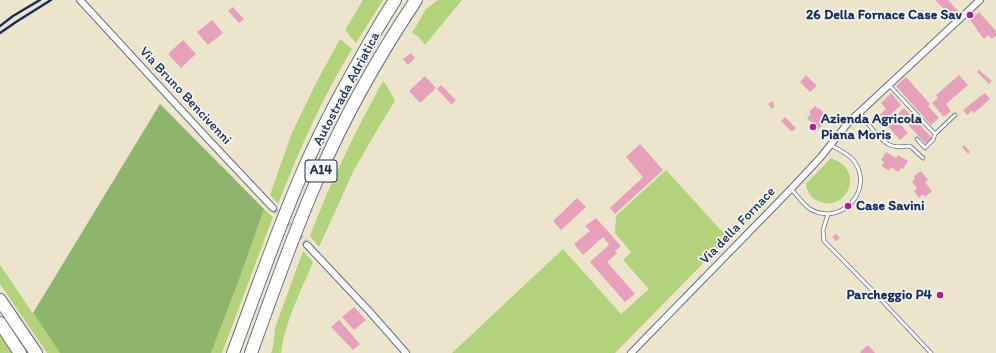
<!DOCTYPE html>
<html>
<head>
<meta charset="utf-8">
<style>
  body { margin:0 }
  canvas { display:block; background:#ece5cb }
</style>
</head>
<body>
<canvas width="996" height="353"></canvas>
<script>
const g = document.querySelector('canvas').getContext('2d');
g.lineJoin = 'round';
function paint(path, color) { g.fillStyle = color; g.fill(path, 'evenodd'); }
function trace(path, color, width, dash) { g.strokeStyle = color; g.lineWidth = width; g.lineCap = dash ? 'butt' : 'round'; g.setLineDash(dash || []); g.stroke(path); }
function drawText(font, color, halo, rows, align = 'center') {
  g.font = font + ' Itim,sans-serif'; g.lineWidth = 3.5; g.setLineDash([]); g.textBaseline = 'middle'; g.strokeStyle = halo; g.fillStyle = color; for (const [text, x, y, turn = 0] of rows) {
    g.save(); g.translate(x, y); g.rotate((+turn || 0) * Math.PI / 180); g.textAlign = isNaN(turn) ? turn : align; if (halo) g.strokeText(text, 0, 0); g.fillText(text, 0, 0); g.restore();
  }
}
const green = new Path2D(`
  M363,0H383L356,43L345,30Z
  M438,0H462L425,45L419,37L412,33L426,9Z
  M340,39L352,49C322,98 299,151 278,204L270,195L291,135L316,83Z
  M383,81L387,86L395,101L380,125L354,170L319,247L310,236C330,183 355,132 383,81Z
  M831,158C868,171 845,214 818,201C811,198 807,192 806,184Z
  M666,170L728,238L615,353H452L563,249L621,314L649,289L623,260L631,252L615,233L616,216Z
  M264,209L273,217L222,353H211L239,280Z
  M303,251L313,262C301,291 285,321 281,353H271L273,347L275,328Z
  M0,265L60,353H47L0,284Z
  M0,334L13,353H0Z`);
const forest = new Path2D(`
  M160,104L264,209L239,280L211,353H60L33,313Z`);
const building = new Path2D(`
  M935,0H948L958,11L952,17Z
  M233,7L244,19L239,23L228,11Z
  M979,12L996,31V36L992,39L988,35L984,39L976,29H977L970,20Z
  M212,20L223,33L208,45L197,32Z
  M183,40L196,54L181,68L168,54Z
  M411,53L415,58L408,65L403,59Z
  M979,70L992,81L989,84L977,72Z
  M806,75L817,86L810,92L800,82Z
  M959,75L968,85L946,104L951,111L944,117L932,103L938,98L936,95Z
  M425,76L436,88L420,103L409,91Z
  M906,77L930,104L928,106L939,118L931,125L896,86Z
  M441,85L456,100L452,105L437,89Z
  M891,93L901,105L891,114L908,133L900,140L885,123L881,126L875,119L886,109L881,103Z
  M985,93L990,99L974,113L972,111L967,115L963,110L982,95Z
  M772,101L774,103L773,104L775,106L772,109L768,104Z
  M815,106L818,109L819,108L829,118L818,129L807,118L811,114L809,112Z
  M904,108L932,138L926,144L898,114Z
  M785,117L796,128L792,132L781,121Z
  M640,144L663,170L615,214L610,208L643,177L626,157Z
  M964,145L970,152L968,154L962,147Z
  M886,152L896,158L898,155L908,161L903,169L901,168L898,172L891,167L889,171L882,166L884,162L881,160Z
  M921,171L928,180L925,182L932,191L925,197L923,194L919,198L914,191L917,188L912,182L915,179L914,176Z
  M577,198L586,207L561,230L553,221Z
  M596,218L621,246L615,251L617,253L607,262L635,294L625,302L590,262L609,245L603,237L583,255L574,244L590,231L585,226Z
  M836,234L840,238L836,241L832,237Z
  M354,307L366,320L354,330L342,317Z
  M339,320L360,344L353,350L331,327Z
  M868,345L875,353H861L860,352Z`);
const minorTunnel = new Path2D(`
  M273,208L307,245`);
const service = new Path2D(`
  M889,85L935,134
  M860,112C866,122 878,138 888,144C894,148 903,147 910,146L923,158
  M917,139L925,148L933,140L935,134L955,115
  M791,189C797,195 803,204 810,209C841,227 875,190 854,161C849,154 839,150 831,145
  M828,214L823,230L824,241L871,289L931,353`);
const minor = new Path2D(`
  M80,0L207,138L273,208
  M307,245L370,312L406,353
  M631,353L791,189L820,158L848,123L980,0`);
const motorway = new Path2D(`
  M0,300L36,353
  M0,323L20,353
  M233,353C256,292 277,230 303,171C319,134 338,98 358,63C370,41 382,20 395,0
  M251,353C272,295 292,237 317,180C344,117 378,57 416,0`);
const rail = new Path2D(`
  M0,26L13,16L40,0
  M0,33L16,22L51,0`);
const markers = [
  [970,15,4,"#b5179e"],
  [813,127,4,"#b5179e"],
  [848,206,4,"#b5179e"],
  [940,295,4,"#b5179e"]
];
const shields = [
  [321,171,32]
];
const shieldNames = [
  ["A14",321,171]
];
const poiNames = [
  ["26 Della Fornace Case Sav",962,15],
  ["Azienda Agricola",821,119,"left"],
  ["Piana Moris",821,135,"left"],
  ["Case Savini",856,206,"left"],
  ["Parcheggio P4",932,295]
];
const streetNames = [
  ["Autostrada Adriatica",347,89,-62],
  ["Via Bruno Bencivenni",185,96,47],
  ["Via della Fornace",738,226,-46]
];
paint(green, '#b2d37b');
paint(forest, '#8db56b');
paint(building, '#e7a0b9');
trace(minorTunnel, '#c2c1b5', 6, [6, 3]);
trace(service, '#646f84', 4.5);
trace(minor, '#646f84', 8);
trace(motorway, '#646f84', 14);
trace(service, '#fff', 3);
trace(minor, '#fff', 6);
trace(motorway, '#fff', 12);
trace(rail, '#1b2f5e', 2.5);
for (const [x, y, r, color] of markers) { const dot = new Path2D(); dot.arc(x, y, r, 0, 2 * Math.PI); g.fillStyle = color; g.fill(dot); trace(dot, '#f6f6f2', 1.5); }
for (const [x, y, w] of shields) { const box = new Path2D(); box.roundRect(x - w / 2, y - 11, w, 22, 3); g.fillStyle = '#f6f6f2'; g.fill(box); trace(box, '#1b2f5e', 1); }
drawText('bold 13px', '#1b2f5e', null, shieldNames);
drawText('bold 14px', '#1b2f5e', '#f6f6f2', poiNames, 'right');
drawText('14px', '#1b2f5e', '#f6f6f2', streetNames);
</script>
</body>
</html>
